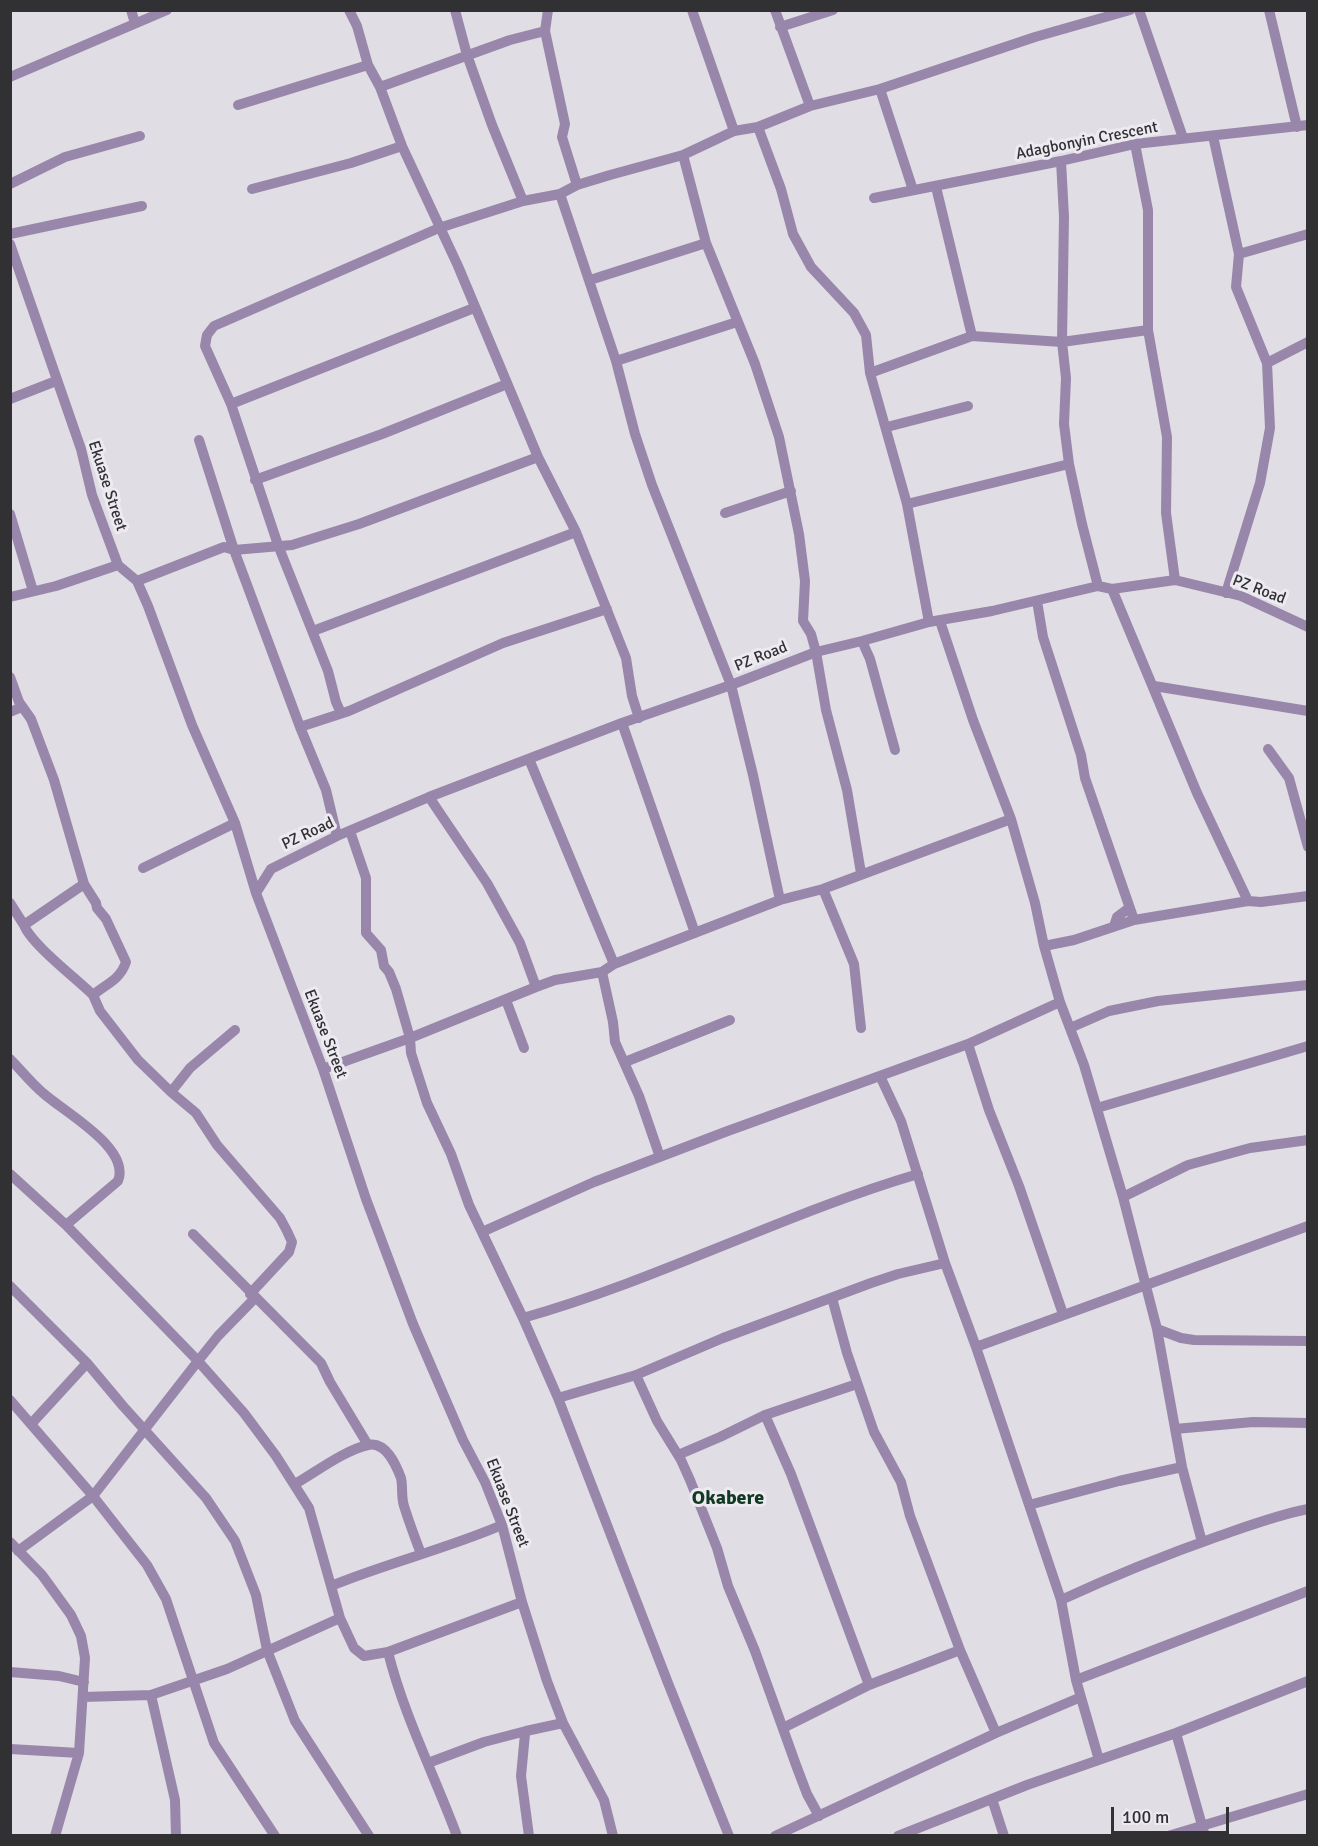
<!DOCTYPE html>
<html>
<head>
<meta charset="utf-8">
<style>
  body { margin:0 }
  #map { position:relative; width:1318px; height:1846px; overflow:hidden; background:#e0dde4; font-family:Signika,sans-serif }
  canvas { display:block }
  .frame { position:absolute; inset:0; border:12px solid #313032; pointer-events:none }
  .scale { position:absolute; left:1111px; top:1807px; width:118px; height:27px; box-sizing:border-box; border:3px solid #313032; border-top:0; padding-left:8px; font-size:18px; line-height:21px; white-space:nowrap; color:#313032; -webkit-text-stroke:4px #edeaf1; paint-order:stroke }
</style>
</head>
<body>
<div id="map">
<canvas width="1318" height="1846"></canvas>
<div class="frame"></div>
<div class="scale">100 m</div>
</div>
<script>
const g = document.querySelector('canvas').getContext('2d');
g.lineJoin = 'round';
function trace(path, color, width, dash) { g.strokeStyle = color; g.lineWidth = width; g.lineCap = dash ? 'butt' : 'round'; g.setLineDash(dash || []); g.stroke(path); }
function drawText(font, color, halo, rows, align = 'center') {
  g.font = font + ' Signika,sans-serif'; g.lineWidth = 6; g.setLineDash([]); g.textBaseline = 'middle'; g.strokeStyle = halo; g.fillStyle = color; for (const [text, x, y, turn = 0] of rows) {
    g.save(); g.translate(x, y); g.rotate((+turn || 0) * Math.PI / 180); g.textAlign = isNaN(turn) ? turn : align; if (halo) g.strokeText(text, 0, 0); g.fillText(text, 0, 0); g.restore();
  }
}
const minor = new Path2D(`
  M131,10L135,23
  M349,10L357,26L368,65L380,87L402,146L458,266L538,457L576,532L626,658L632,696L639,718
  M455,10L467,55L492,125L523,201
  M548,10L545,31L565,124L562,137L577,185
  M692,10L734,131
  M775,10L810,106
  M1139,10L1183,138
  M1269,10L1297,127
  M780,27L833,10
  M10,77L167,10
  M380,87L510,40L545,31
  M880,89L913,190
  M238,105L368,65
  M758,127L781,189L793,234L811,267L854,313L866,335L870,373L907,504L929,622
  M1213,136L1239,254L1236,287L1267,363L1270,428L1260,483L1226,593
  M1135,144L1148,210V330L1167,437L1166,513L1175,580
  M683,155L706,243L755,364L779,437L799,534L805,581L803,621L811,634L816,652L826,710L847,790L861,873
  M1061,161L1064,217L1062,342L1066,378L1064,424L1069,464L1082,524L1098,586
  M10,184L65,157L140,136
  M936,187L972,336
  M252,189L351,163L402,146
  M560,194L616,361L635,434L652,485L731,685L753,775L780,900
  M874,198L1061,161L1135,144L1308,125
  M10,234L142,206
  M10,244L81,449L92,495L118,565L137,581L148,606L192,725L235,823L256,893L323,1069L366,1199L413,1324L463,1440L485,1482L502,1525L522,1602L547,1681L563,1723L604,1800L613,1836
  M1239,254L1308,234
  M590,280L706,243
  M616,361L737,322
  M1267,363L1308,342
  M870,373L972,336L1062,342L1148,330
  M10,399L56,381
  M231,404L474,308
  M887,427L968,406
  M199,440L234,550L300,727L326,790L337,836
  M255,480L382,434L507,384
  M907,504L1069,464
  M725,513L791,491
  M10,514L33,591
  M137,581L224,547L234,550L292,545L359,524L538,457
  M1112,589L1197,793L1248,901
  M10,597L56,586L118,565
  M1037,601L1043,637L1081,755L1085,778L1134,920
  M940,621L973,720L1011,819L1035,903L1044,946L1060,1002L1084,1065L1123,1197L1157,1329L1182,1467L1202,1542
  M313,631L576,532
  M862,641L870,659L895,750
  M10,677L19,702L31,719L54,780L84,884L96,903L97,908L106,919L126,962C120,980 106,984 93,995L100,1011L138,1060L171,1092L196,1113L217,1145L280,1218L287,1231L292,1242L289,1252L250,1294
  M1154,686L1308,711
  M10,712L22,707
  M341,713L336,702L328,671L278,545L231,404L205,346L207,335L214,326L439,228L523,201L560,194L577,185L610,175L683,155L734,131L758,127L810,106L880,89L1035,37L1130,10
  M622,723L695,933
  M300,727L349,711L503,643L607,609
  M1268,749L1289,778L1308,847
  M529,759L614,964
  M429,797L487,883L520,943L536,987
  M350,831L366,878V933L381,950L384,966L389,972L396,989L410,1038L411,1053L427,1103L451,1154L469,1205L523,1318L558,1398L668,1683L729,1836
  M143,868L235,823
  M84,884L24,925C31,944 77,979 93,995
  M823,889L854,964L861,1028
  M256,893L271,869L337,836L429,797L622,723L731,685L816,652L862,641L929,622L992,611L1098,586L1112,589L1175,580L1241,596L1308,627
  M10,903L24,925
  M1114,926L1117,917L1129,908
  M1044,946L1074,940L1134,920L1248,901L1261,902L1308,896
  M602,972L613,1022L615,1042L639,1096L660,1157
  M506,1000L524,1048
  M1070,1028L1109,1011L1158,1001L1308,985
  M968,1044L989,1110L1019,1186L1063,1314
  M10,1059C21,1070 31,1083 43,1093C64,1112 131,1148 118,1181L66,1225
  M625,1062L730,1020
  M323,1069L410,1038L536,987L555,980L602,972L614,964L780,900L823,889L1011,819
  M880,1076L901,1121L945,1263L976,1347L1061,1600L1076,1680L1099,1760
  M171,1092L190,1068L235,1030
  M1097,1108L1308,1046
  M10,1174L66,1225L198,1361L244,1413L276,1456L309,1508L340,1618L354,1648L364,1656L388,1652L522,1602
  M1123,1197L1188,1165L1250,1148L1308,1140
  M482,1232L594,1182L725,1132L968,1044L1060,1002
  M193,1234L321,1363L330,1382L368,1445
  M10,1286L87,1363L123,1406L206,1498L235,1541L256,1595L267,1650L295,1721L369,1836
  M832,1298L847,1353L874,1432L901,1482L910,1516L960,1650L996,1733
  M523,1318C658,1280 783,1214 918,1174
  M1157,1329L1181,1338L1194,1340L1308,1341
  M976,1347L1308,1226
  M636,1375L657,1421L681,1460L690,1480L717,1548L728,1586L755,1651L796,1765L807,1794L819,1816
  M558,1398L636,1375L723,1338L871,1283L898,1274L945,1263
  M10,1400L93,1496L147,1565L166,1599L214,1743L275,1836
  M765,1415L791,1474L869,1685
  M32,1423L87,1363
  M1175,1429L1253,1422L1308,1423
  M678,1455L720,1437L765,1415L857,1384
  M295,1484C316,1472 345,1450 368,1445C386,1441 396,1465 401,1478C403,1487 401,1497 404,1506C409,1522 415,1538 421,1554
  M1029,1505L1119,1481L1182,1467
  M10,1542L42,1575L71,1615L81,1636L85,1658L79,1753L55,1836
  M18,1551L93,1496L198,1361L218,1336L255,1298
  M331,1586C387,1563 446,1549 502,1525
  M1061,1600C1113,1576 1165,1555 1219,1536C1248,1526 1277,1515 1308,1509
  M388,1652C404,1716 434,1774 457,1836
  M10,1672L59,1676L84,1682
  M1076,1680L1308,1591
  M83,1697L151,1695
  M783,1728L869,1685L960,1650
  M1176,1733L1205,1836
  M10,1749L79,1753
  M428,1763L484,1742L526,1731
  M992,1799L1004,1836
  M176,1836L175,1800L151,1695L227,1669L340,1618
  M529,1836L521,1776L525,1734L526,1731L563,1723
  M775,1836L996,1733L1081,1697
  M898,1836L1027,1785L1176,1733L1308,1681
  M1168,1836L1308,1794`);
const streetNames = [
  ["Adagbonyin Crescent",1087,141,-11],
  ["Ekuase Street",107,486,72],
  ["PZ Road",1259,590,21],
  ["PZ Road",761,657,-22],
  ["PZ Road",308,834,-25],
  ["Ekuase Street",325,1034,69],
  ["Ekuase Street",507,1503,69]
];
const quarterNames = [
  ["Okabere",728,1499]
];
trace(minor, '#9887ab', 10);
drawText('16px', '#313032', '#edeaf1', streetNames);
drawText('bold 20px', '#113923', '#edeaf1', quarterNames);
</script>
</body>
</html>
